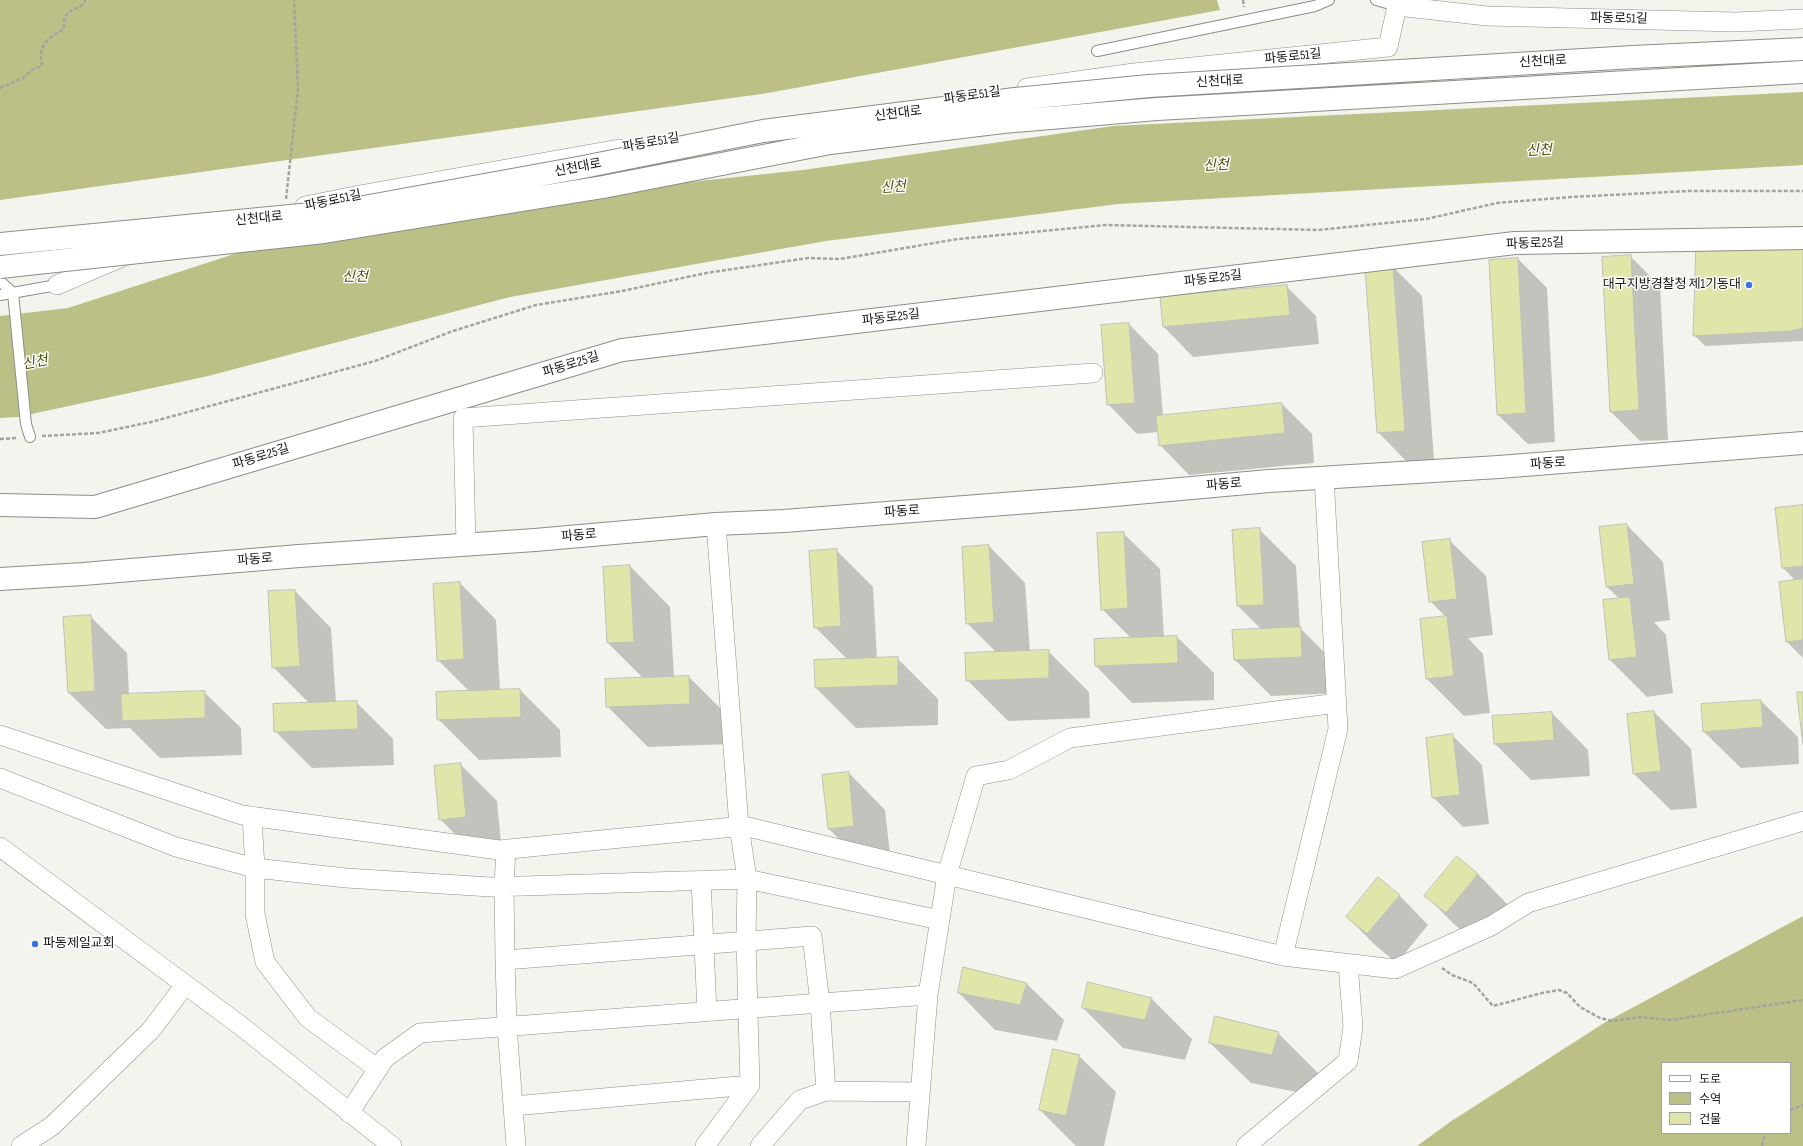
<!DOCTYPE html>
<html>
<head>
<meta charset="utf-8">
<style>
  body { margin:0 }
  #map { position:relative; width:1803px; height:1146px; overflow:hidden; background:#f3f4ed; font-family:"Sofia Sans Condensed","Noto Sans KR",sans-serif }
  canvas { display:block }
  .legend { position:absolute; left:1661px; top:1062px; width:130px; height:72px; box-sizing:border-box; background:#fffffe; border:1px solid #a1a2a0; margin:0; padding:5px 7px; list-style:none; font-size:12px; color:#151613 }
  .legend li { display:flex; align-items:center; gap:8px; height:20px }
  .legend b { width:20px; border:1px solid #a1a2a0 }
</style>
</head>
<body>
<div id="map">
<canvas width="1803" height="1146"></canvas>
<ul class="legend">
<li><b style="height:5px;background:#fff"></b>도로</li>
<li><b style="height:11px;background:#bbc086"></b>수역</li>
<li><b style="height:11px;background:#e0e5aa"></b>건물</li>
</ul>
</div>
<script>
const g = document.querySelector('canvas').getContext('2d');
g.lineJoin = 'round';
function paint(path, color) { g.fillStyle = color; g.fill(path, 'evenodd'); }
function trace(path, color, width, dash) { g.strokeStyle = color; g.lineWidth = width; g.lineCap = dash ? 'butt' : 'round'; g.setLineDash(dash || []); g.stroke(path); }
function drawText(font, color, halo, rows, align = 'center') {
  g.font = font + ' "Sofia Sans Condensed","Noto Sans KR",sans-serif'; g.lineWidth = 3; g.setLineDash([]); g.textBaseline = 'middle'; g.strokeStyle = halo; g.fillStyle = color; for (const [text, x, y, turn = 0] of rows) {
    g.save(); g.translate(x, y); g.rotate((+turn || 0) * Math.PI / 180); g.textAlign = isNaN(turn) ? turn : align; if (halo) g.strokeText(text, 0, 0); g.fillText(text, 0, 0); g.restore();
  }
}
const forest = new Path2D(`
  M0,0H1217L1220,10L768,93L0,200Z
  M1803,916V1146H1417L1450,1122L1604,1023ZM1662,1063H1790V1133H1662Z`);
const water = new Path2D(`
  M1803,92V165L1118,204L826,241L510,297L208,376L18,417L0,418V316L68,308L342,219L803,170L1113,126Z`);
const shadow = new Path2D(`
  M1803,240V341L1705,346L1694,335Z
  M1630,256L1660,286L1668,440L1640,441L1611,412Z
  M1518,259L1547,288L1555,442L1528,444L1498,415Z
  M1393,267L1422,296L1434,460L1407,462L1378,432Z
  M1286,286L1316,316L1319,344L1193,357L1164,327L1161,298Z
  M1129,324L1158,354L1163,416L1282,404L1312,434L1314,463L1189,475L1160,445L1158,432L1137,434L1108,404Z
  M1803,507V658L1787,642L1796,581L1783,568L1776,509Z
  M1627,525L1663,562L1670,620L1654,622L1666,635L1673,693L1647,697L1610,660L1604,601L1620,599L1607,587L1601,528Z
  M1259,529L1296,566L1300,628L1337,665L1339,693L1271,696L1234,659L1262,630L1238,606Z
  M1123,533L1160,569L1164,637H1177L1214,673V700L1132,703L1096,666L1131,638L1102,609Z
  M1449,540L1486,576L1493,635L1468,638L1483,654L1490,713L1464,716L1427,679L1421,620L1446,617L1430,601Z
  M989,546L1025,583L1030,652L1048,651L1089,692L1090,718L1008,721L967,680L997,653L967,623Z
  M836,550L873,587L877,659L897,658L938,699V725L856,728L816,688L848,660L815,627Z
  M630,566L670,607L674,677H689L729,717L730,744L648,747L607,706L644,679L608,643Z
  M460,583L496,620L500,691L520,690L560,730L561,757L479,760L438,719L470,692L438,660Z
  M295,591L331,628L336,703L356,702L393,739L394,765L312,768L275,731L310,704L273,667Z
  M90,616L127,653L129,694L204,692L241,728L242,755L160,758L130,728L106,729L69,693Z
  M1761,701L1798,737L1799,764L1741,768L1704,732Z
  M1654,712L1691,749L1697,808L1671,810L1634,774Z
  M1552,713L1588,750L1590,776L1531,780L1495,744Z
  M1453,736L1482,765L1489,824L1463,827L1433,797Z
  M460,764L497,801L502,853L477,856L440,819Z
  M849,773L885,810L891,863L865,865L829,829Z
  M1478,874L1507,904L1476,942L1455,925L1426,896Z
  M1399,895L1428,925L1397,963L1376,946L1347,917Z
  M964,968L1027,984L1064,1020L1057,1041L995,1030L959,993Z
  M1151,998L1192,1039L1185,1060L1123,1048L1083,1008Z
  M1278,1033L1319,1074L1312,1095L1251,1083L1210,1043Z
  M1079,1056L1116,1092L1104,1146H1076L1040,1110Z`);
const building = new Path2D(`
  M1803,239V328L1790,331L1693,336L1696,243Z
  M1631,255L1639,410L1610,412L1602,257Z
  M1518,258L1526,413L1497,415L1489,260Z
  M1393,266L1405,431L1377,433L1365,268Z
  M1287,285L1290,315L1163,327L1160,297Z
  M1129,323L1135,403L1107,405L1101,325Z
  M1282,403L1285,433L1159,446L1156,416Z
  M1803,505V566L1782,568L1775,508Z
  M1627,524L1634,584L1606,587L1599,527Z
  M1260,528L1264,605L1237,606L1232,530Z
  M1124,532L1128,608L1101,610L1097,533Z
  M1450,539L1457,599L1429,602L1422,542Z
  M989,545L994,622L966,624L962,547Z
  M837,549L841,626L814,628L809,551Z
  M630,565L634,642L607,643L603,567Z
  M1803,579V640L1786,642L1779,582Z
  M460,582L464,659L437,661L433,584Z
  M295,590L300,666L272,668L268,591Z
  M1630,597L1637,657L1609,660L1603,600Z
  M91,615L95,691L68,693L63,617Z
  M1447,616L1454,676L1426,679L1420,619Z
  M1301,627L1302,657L1234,660L1232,630Z
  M1177,636L1178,663L1095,666L1094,639Z
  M1049,650V678L966,681L965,653Z
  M898,657V685L815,688L814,660Z
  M689,676L690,704L606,707L605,679Z
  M520,689L521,717L437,720L436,692Z
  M205,691V718L122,721L121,694Z
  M1797,692H1803V744Z
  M1761,700L1763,727L1703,732L1701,704Z
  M357,701L358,729L274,732L273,704Z
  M1654,711L1661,771L1633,774L1627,714Z
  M1552,712L1554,740L1494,744L1492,716Z
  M1453,734L1460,795L1432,798L1426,738Z
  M461,763L466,817L439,820L434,766Z
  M849,772L854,826L828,829L822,775Z
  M1457,856L1478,874L1446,913L1424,896Z
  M1378,877L1400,895L1367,934L1346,917Z
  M963,967L1027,983L1020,1005L958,993Z
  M1088,982L1152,998L1145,1020L1082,1008Z
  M1215,1016L1279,1032L1272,1055L1209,1043Z
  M1053,1049L1080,1055L1066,1116L1039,1110Z`);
const path = new Path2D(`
  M1243,0L1244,7
  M0,88L23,78L33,69L41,67C43,62 40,59 41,54C42,41 54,35 64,29C62,11 71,12 84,4L85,0
  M286,199L298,89L294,0
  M42,436L98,433L151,422L375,361L453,331L536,305L622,291L706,273L808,258L840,259L958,239L1106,225L1318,230L1426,219L1497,203L1571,197L1689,191H1803
  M0,439L17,438
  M1442,968L1452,975L1473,983L1493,1006L1542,993L1559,990L1567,993L1580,1007L1600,1018L1612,1021L1640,1017L1670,1020L1803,1000
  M1790,1110L1803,1105
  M1762,1146L1765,1133`);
const lane = new Path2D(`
  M1376,0L1397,6
  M1097,51L1315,6L1329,0
  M2,283L13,293L26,424L30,437
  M0,295L57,285`);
const street = new Path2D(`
  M1027,88L1134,73L1388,47L1397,6L1487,16L1736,22L1803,19
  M305,206L360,195L619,149
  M57,285L122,257
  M466,545L463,418L1093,373
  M0,735L242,815L499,850L744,826L1283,956L1395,969L1491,926L1528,903L1803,821
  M0,778L176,847L255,868L346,878L491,887L747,879L940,920
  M252,816L255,868V914L265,962L308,1018L378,1069
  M0,847L241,1026L392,1146
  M701,880L707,1012
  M1283,956L1338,729L1324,477
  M505,960L504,886L506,849
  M826,1091L920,1092
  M513,1106L750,1085
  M349,1113L385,1058L420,1033L928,995
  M21,1146L52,1126L151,1030L185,985
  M516,1146L507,1026L505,960L812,936L820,1003L826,1091L800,1100L760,1146
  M705,1146L750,1085L746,941L747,879L739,826L716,524
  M916,1146L928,995L947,875L976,776L1009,770L1070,738L1337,703
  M1246,1146L1348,1061L1353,1027L1348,964`);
const secondary = new Path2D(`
  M0,505L95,507L622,350L1515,243L1803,238`);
const primary = new Path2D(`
  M0,579L83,574L299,556L535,540L716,524L784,521L1081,498L1269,481L1499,467L1803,443`);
const highwayBridge = new Path2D(`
  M0,244L342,211L578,168L763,131L1015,99L1149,86L1633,57L1803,49
  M0,267L324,232L603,187L830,143L1003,122L1157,109L1803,72`);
const markers = [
  [1749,285,4,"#3973e2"],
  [35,944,4,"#3973e2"]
];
const streetNames = [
  ["파동로51길",1619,19,1],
  ["파동로51길",1293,57,-6],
  ["신천대로",1543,62,-3],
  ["신천대로",1220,82,-3],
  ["파동로51길",972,96,-8],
  ["신천대로",898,114,-7],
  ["파동로51길",651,143,-10],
  ["신천대로",578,168,-11],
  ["파동로51길",333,201,-12],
  ["신천대로",259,219,-6],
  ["파동로25길",1535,244,-2],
  ["파동로25길",1213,279,-7],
  ["파동로25길",891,318,-7],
  ["파동로25길",571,365,-17],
  ["파동로25길",261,457,-17],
  ["파동로",1548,464,-4],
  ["파동로",1224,485,-5],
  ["파동로",902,512,-4],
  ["파동로",579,536,-5],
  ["파동로",255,560,-5]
];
const poiNames = [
  ["대구지방경찰청 제1기동대",1741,285],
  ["파동제일교회",43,944,"left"]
];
const waterNames = [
  ["신천",1539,151,-3],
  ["신천",1216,166,-3],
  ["신천",893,188,-4],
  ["신천",355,277],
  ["신천",35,363,-11]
];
paint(forest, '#bcc086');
paint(water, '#bbc086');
paint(shadow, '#0003');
paint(building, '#e0e5aa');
trace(building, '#bfc0b9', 1);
trace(lane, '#8d8e87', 12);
trace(street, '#8d8e87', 20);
trace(secondary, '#8d8e87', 24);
trace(primary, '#8d8e87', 24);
trace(path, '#a3a49e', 2.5, [4, 2]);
trace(lane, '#fff', 10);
trace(street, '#fff', 19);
trace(secondary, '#fff', 22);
trace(primary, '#fff', 22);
trace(highwayBridge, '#8d8e87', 24, []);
trace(highwayBridge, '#fff', 22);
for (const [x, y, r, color] of markers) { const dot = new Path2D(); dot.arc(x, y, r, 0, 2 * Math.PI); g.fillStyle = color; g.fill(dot); trace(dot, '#fffffe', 1.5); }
drawText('13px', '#151613', '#fffffe', streetNames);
drawText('13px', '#151613', '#fffffe', poiNames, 'right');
drawText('italic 14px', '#4d500c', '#fffffe', waterNames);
</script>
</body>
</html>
